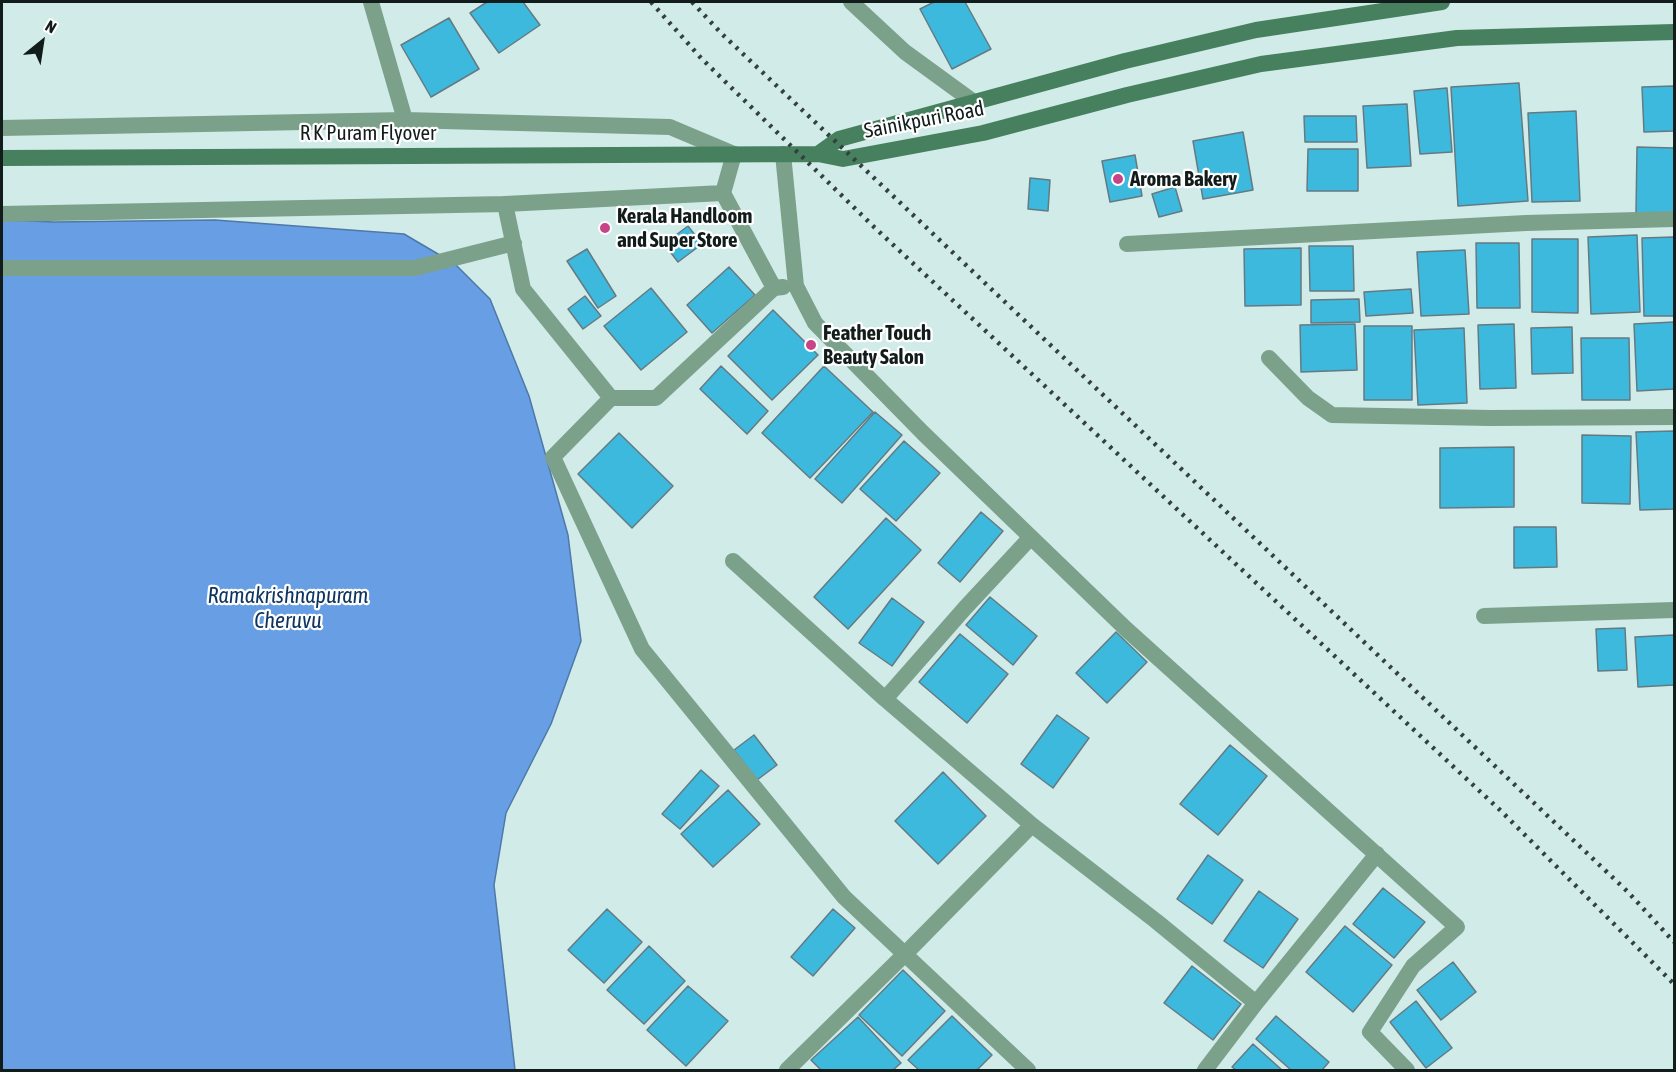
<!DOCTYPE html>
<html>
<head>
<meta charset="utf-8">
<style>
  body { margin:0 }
  #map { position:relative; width:1676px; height:1072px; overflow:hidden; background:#d0ebe8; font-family:"Asap Condensed",sans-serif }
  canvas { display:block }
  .frame { position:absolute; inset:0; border:3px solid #121c1b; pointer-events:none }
  .north { position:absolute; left:12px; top:12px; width:60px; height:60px; -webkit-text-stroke:4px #fff; paint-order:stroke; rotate:30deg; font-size:16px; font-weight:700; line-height:24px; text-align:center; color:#121c1b }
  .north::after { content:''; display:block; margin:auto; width:21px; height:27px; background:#121c1b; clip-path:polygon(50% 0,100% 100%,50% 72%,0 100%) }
</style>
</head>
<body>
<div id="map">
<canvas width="1676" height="1072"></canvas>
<div class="frame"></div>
<div class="north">N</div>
</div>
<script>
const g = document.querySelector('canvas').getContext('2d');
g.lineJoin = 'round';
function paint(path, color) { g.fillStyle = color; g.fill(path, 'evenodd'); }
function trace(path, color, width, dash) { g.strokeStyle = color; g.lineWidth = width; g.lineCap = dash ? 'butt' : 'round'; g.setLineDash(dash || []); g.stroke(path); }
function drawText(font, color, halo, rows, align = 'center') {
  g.font = font + ' "Asap Condensed",sans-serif'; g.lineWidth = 4.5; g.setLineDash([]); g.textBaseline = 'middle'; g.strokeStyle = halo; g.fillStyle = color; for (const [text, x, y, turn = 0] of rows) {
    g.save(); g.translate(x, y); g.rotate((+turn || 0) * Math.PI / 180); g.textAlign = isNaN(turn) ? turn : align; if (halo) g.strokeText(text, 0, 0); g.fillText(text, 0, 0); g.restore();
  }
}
const water = new Path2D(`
  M2,220L54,222L215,220L404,234L455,264L490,299L529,396L568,535L581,641L551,724L506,813L494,885L515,1070H2Z`);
const building = new Path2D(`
  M487,2H523L540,25L499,53L470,13Z
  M934,2H965L991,49L952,69L920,9Z
  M449,18L479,69L431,97L401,45Z
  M1519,83L1528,201L1458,206L1451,87Z
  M1674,86V131L1644,132L1642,87Z
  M1447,88L1452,152L1420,154L1414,91Z
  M1407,104L1411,166L1367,168L1363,106Z
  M1576,111L1580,201L1532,202L1528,113Z
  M1304,116H1356L1357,142H1305Z
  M1243,132L1253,190L1203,199L1193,141Z
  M1637,147L1674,148V213H1636Z
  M1308,149H1358V191H1307Z
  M1135,155L1142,196L1110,202L1102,161Z
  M1030,178L1050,180L1048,211L1028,209Z
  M1175,187L1182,211L1159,217L1152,194Z
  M688,226L702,244L678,262L664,244Z
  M1637,235L1640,312L1591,314L1588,237Z
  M1674,237V316H1644L1642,238Z
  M1532,239H1578V313L1532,312Z
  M1476,243H1519L1520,308H1477Z
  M1309,246H1353L1354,291H1310Z
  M1301,248V305L1245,306L1244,249Z
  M587,249L616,296L598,308L567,261Z
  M1465,250L1469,314L1421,316L1417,252Z
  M729,267L755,295L712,333L687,305Z
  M651,288L687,332L641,370L604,326Z
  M1411,289L1413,313L1366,316L1364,292Z
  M585,296L601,316L583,329L568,309Z
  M1359,299L1360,322L1311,323V300Z
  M773,310L818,355L772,400L728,356Z
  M1674,322V389L1637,391L1634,324Z
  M1355,324L1357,370L1301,372L1300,325Z
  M1514,324L1516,388L1480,389L1478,325Z
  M1364,326H1412V400H1364Z
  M1572,327L1573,373L1532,374L1531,328Z
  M1464,328L1467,403L1418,405L1414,330Z
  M1581,338H1629L1630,400H1582Z
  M721,366L768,411L747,434L700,389Z
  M824,366L873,412L810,478L762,433Z
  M875,412L902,435L842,503L815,479Z
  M1674,431V509L1640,510L1636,432Z
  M619,433L673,486L632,528L578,474Z
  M1582,435L1631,436L1630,504L1582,503Z
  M904,441L940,473L896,521L860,489Z
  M1514,447V507L1440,508V448Z
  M981,512L1003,531L960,582L938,563Z
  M886,518L921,550L848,629L814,597Z
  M1514,527H1556L1557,567L1514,568Z
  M990,597L1037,636L1013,665L966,625Z
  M892,598L924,622L892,666L859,643Z
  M1625,628L1627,670L1598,671L1596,629Z
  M1116,632L1147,662L1107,703L1076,673Z
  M960,634L1008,674L967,723L919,682Z
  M1674,635V685L1638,687L1635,637Z
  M1057,715L1089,738L1053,788L1021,764Z
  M754,735L777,765L757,780L734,750Z
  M1230,745L1267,776L1218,835L1180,804Z
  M701,770L719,786L680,829L662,814Z
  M943,772L986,816L938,864L895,821Z
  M728,790L760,824L713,867L681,834Z
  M1208,855L1243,880L1212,924L1177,899Z
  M1383,888L1425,922L1394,958L1353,924Z
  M1259,891L1298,919L1263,968L1224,941Z
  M607,909L642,942L604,983L568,950Z
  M833,909L855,928L813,976L791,957Z
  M1345,926L1392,965L1353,1012L1306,972Z
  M649,946L685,981L644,1024L607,990Z
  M1453,962L1476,992L1441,1020L1417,990Z
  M1192,966L1241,1004L1213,1040L1164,1003Z
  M903,970L945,1011L902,1056L859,1015Z
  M688,986L728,1021L686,1066L647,1030Z
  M1416,1001L1452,1048L1426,1068L1390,1022Z
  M952,1016L992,1055L977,1070H919L908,1060Z
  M1276,1016L1329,1062L1322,1070H1291L1256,1039Z
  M858,1017L901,1063L893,1070H821L811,1060Z
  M1253,1044L1282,1070H1236L1232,1067Z`);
const minor = new Path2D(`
  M371,2L405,120
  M851,2L905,52L975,103
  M2,128L405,120L670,127L734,154
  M783,154L796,286L815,323L923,433L1126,629L1457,927L1413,966L1370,1032L1407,1070
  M723,193L774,288L783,287
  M505,204L523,289L611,398
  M1127,244L1526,223L1674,219
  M2,268H415L514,243
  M774,288L656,398H611L553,457L642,649L844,897L1028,1070
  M1269,358L1308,398L1332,415L1490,418L1674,417
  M733,561L885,699L1032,825L1156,921L1256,1003
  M1484,616L1674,610
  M885,699L965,608L1031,537
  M787,1070L905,954L1032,825
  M1205,1070L1256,1003L1377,854`);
const tertiary = new Path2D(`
  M2,214L505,204L723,193L734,154`);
const secondary = new Path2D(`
  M818,154L839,139L1125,61L1256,30L1442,2
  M2,158L818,154L843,159L983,133L1127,95L1261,64L1457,38L1674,32`);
const rail = new Path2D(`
  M651,2L701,58L874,227L1501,811L1674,984
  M692,2L722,34L1628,892L1674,942`);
const markers = [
  [1118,179,6,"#c84488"],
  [605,228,6,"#c84488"],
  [811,345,6,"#c84488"]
];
const streetNames = [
  ["Sainikpuri Road",924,120,-11],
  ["R K Puram Flyover",368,133]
];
const poiNames = [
  ["Aroma Bakery",1130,179],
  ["Kerala Handloom",617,216],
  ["and Super Store",617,240],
  ["Feather Touch",823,333],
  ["Beauty Salon",823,357]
];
const waterNames = [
  ["Ramakrishnapuram",288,596],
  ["Cheruvu",288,621]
];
paint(water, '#689fe4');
trace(water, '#4e78a8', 1.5);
paint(building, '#3eb9de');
trace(building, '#647a82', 1.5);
trace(minor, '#7ca18a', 16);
trace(tertiary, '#7ca18a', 16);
trace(secondary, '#47805f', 16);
trace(rail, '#33403f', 4.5, [3, 6]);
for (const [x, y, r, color] of markers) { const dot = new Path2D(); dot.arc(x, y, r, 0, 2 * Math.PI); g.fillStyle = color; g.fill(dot); trace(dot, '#fff', 2); }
drawText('21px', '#121c1b', '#fff', streetNames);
drawText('bold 21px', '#121c1b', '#fff', poiNames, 'left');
drawText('italic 22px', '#0e3460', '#fff', waterNames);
</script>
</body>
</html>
